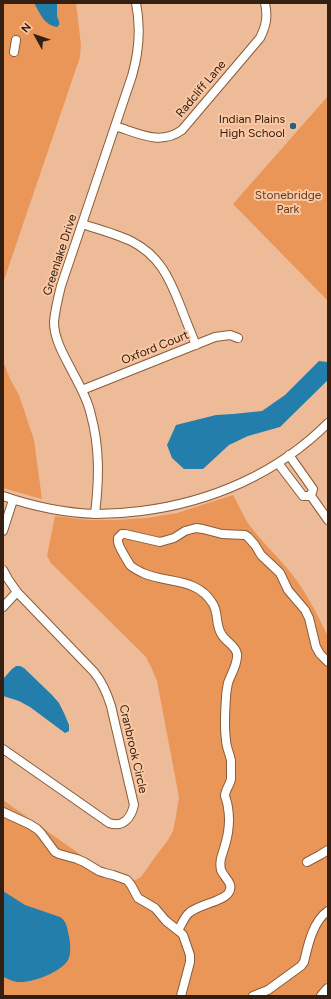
<!DOCTYPE html>
<html>
<head>
<meta charset="utf-8">
<style>
  body { margin:0 }
  #map { position:relative; width:331px; height:999px; overflow:hidden; background:#eebb98; font-family:Figtree,sans-serif }
  canvas { display:block }
  .frame { position:absolute; inset:0; border:4px solid #332012; pointer-events:none }
  .north { position:absolute; left:16px; top:16px; width:40px; height:40px; -webkit-text-stroke:3px #fbc8a5; paint-order:stroke; rotate:310deg; font-size:11px; font-weight:700; line-height:16px; text-align:center; color:#332012 }
  .north::after { content:''; display:block; margin:auto; width:14px; height:18px; background:#332012; clip-path:polygon(50% 0,100% 100%,50% 72%,0 100%) }
</style>
</head>
<body>
<div id="map">
<canvas width="331" height="999"></canvas>
<div class="frame"></div>
<div class="north">N</div>
</div>
<script>
const g = document.querySelector('canvas').getContext('2d');
g.lineJoin = 'round';
function paint(path, color) { g.fillStyle = color; g.fill(path, 'evenodd'); }
function trace(path, color, width, dash) { g.strokeStyle = color; g.lineWidth = width; g.lineCap = dash ? 'butt' : 'round'; g.setLineDash(dash || []); g.stroke(path); }
function drawText(font, color, halo, rows, align = 'center') {
  g.font = font + ' Figtree,sans-serif'; g.lineWidth = 4; g.setLineDash([]); g.textBaseline = 'middle'; g.strokeStyle = halo; g.fillStyle = color; for (const [text, x, y, turn = 0] of rows) {
    g.save(); g.translate(x, y); g.rotate((+turn || 0) * Math.PI / 180); g.textAlign = isNaN(turn) ? turn : align; if (halo) g.strokeText(text, 0, 0); g.fillText(text, 0, 0); g.restore();
  }
}
const green = new Path2D(`
  M3,3H76L81,45L80,57L3,283Z
  M328,96V301L233,204Z
  M3,361L10,379L19,395L34,440L42,499L3,488Z
  M233,495C239,505 243,517 251,527C265,546 283,561 297,581C309,598 319,617 328,637V980L316,996H3V800L88,860L101,867L112,871L131,879L136,880L141,877L153,860L168,840L173,831L176,816L179,797L157,681L152,669L146,657L51,563L47,556L55,516L88,520H117L147,518L177,513Z`);
const water = new Path2D(`
  M34,3H57C57,7 57,12 57,16C58,20 60,21 59,25L57,27C44,25 40,13 34,3Z
  M319,361L328,362V380L280,427L248,436L229,445L203,469H184L172,458L167,445L176,425L216,415L233,414L262,411L285,395Z
  M16,666H20L24,668L52,695L59,703L64,713L69,725V731L65,733L30,707L19,701L3,696V679L12,669Z
  M3,891L25,905L60,917C66,921 67,926 68,932C70,940 72,953 68,960C61,972 34,982 21,982C15,983 9,979 3,977Z`);
const minor = new Path2D(`
  M14,52L16,40
  M115,126C138,133 160,146 182,130L260,38C266,26 268,17 265,3
  M82,224C98,229 116,234 131,241C159,255 169,277 180,305C185,318 190,331 196,345
  M82,390L215,337L230,335L238,338
  M289,455L313,489L311,496
  M278,463L303,496H311
  M3,496C32,506 65,513 96,514C111,514 126,513 141,511C212,502 278,473 328,423
  M311,496L328,520
  M95,514C99,480 100,448 91,415C88,400 80,386 73,373C65,357 54,340 54,322C55,310 58,298 61,286L132,76C139,52 141,28 136,3
  M3,531L13,500
  M3,570L8,579L17,592
  M3,607L17,592L94,672C103,683 107,693 111,706L134,805C131,818 123,828 109,823L3,749
  M3,812L29,824L37,829L41,833L55,852L59,854L77,859L84,862L99,871L105,873L113,875L127,880L131,885L138,898L155,908L166,921L180,932L183,935L190,955V962L181,996
  M307,862L320,855L328,850
  M178,930C182,925 184,917 189,913C197,905 225,901 229,892C234,883 224,878 221,870C220,865 220,860 222,855C227,840 231,825 228,808C228,804 226,800 225,796C225,790 230,785 231,779C231,773 231,766 231,761C230,754 226,747 226,740C224,726 225,712 226,698C226,693 227,688 228,683C231,674 238,664 237,654C236,646 226,642 222,635C215,626 219,614 213,604C197,577 168,584 143,573C139,571 134,569 130,565C128,562 126,558 124,555C121,549 117,545 118,538L122,534H125L160,542L174,538L185,531L196,528L203,529L222,534L245,535L248,537L255,545L261,555L280,573L288,590L305,610L309,618L316,647L320,654L328,662
  M253,996L268,990L301,966L304,962C308,945 313,921 328,911`);
const major = new Path2D(`
  M322,996L328,989`);
const markers = [
  [293,126,4,"#2b5e7b"]
];
const streetNames = [
  ["Radcliff Lane",201,89,-50],
  ["Greenlake Drive",60,255,-72],
  ["Oxford Court",155,348,-22],
  ["Cranbrook Circle",133,749,77]
];
const poiNames = [
  ["Indian Plains",285,119],
  ["High School",285,133]
];
const parkNames = [
  ["Stonebridge",288,195],
  ["Park",288,209]
];
paint(green, '#e99658');
paint(water, '#237eac');
trace(minor, '#885c3b', 10);
trace(major, '#885c3b', 12);
trace(minor, '#fff', 8);
trace(major, '#fff', 10);
for (const [x, y, r, color] of markers) { const dot = new Path2D(); dot.arc(x, y, r, 0, 2 * Math.PI); g.fillStyle = color; g.fill(dot); trace(dot, '#fbc8a5', 1.5); }
drawText('12px', '#332012', '#fbc8a5', streetNames);
drawText('12px', '#332012', '#fbc8a5', poiNames, 'right');
drawText('12px', '#603b1f', '#fbc8a5', parkNames);
</script>
</body>
</html>
